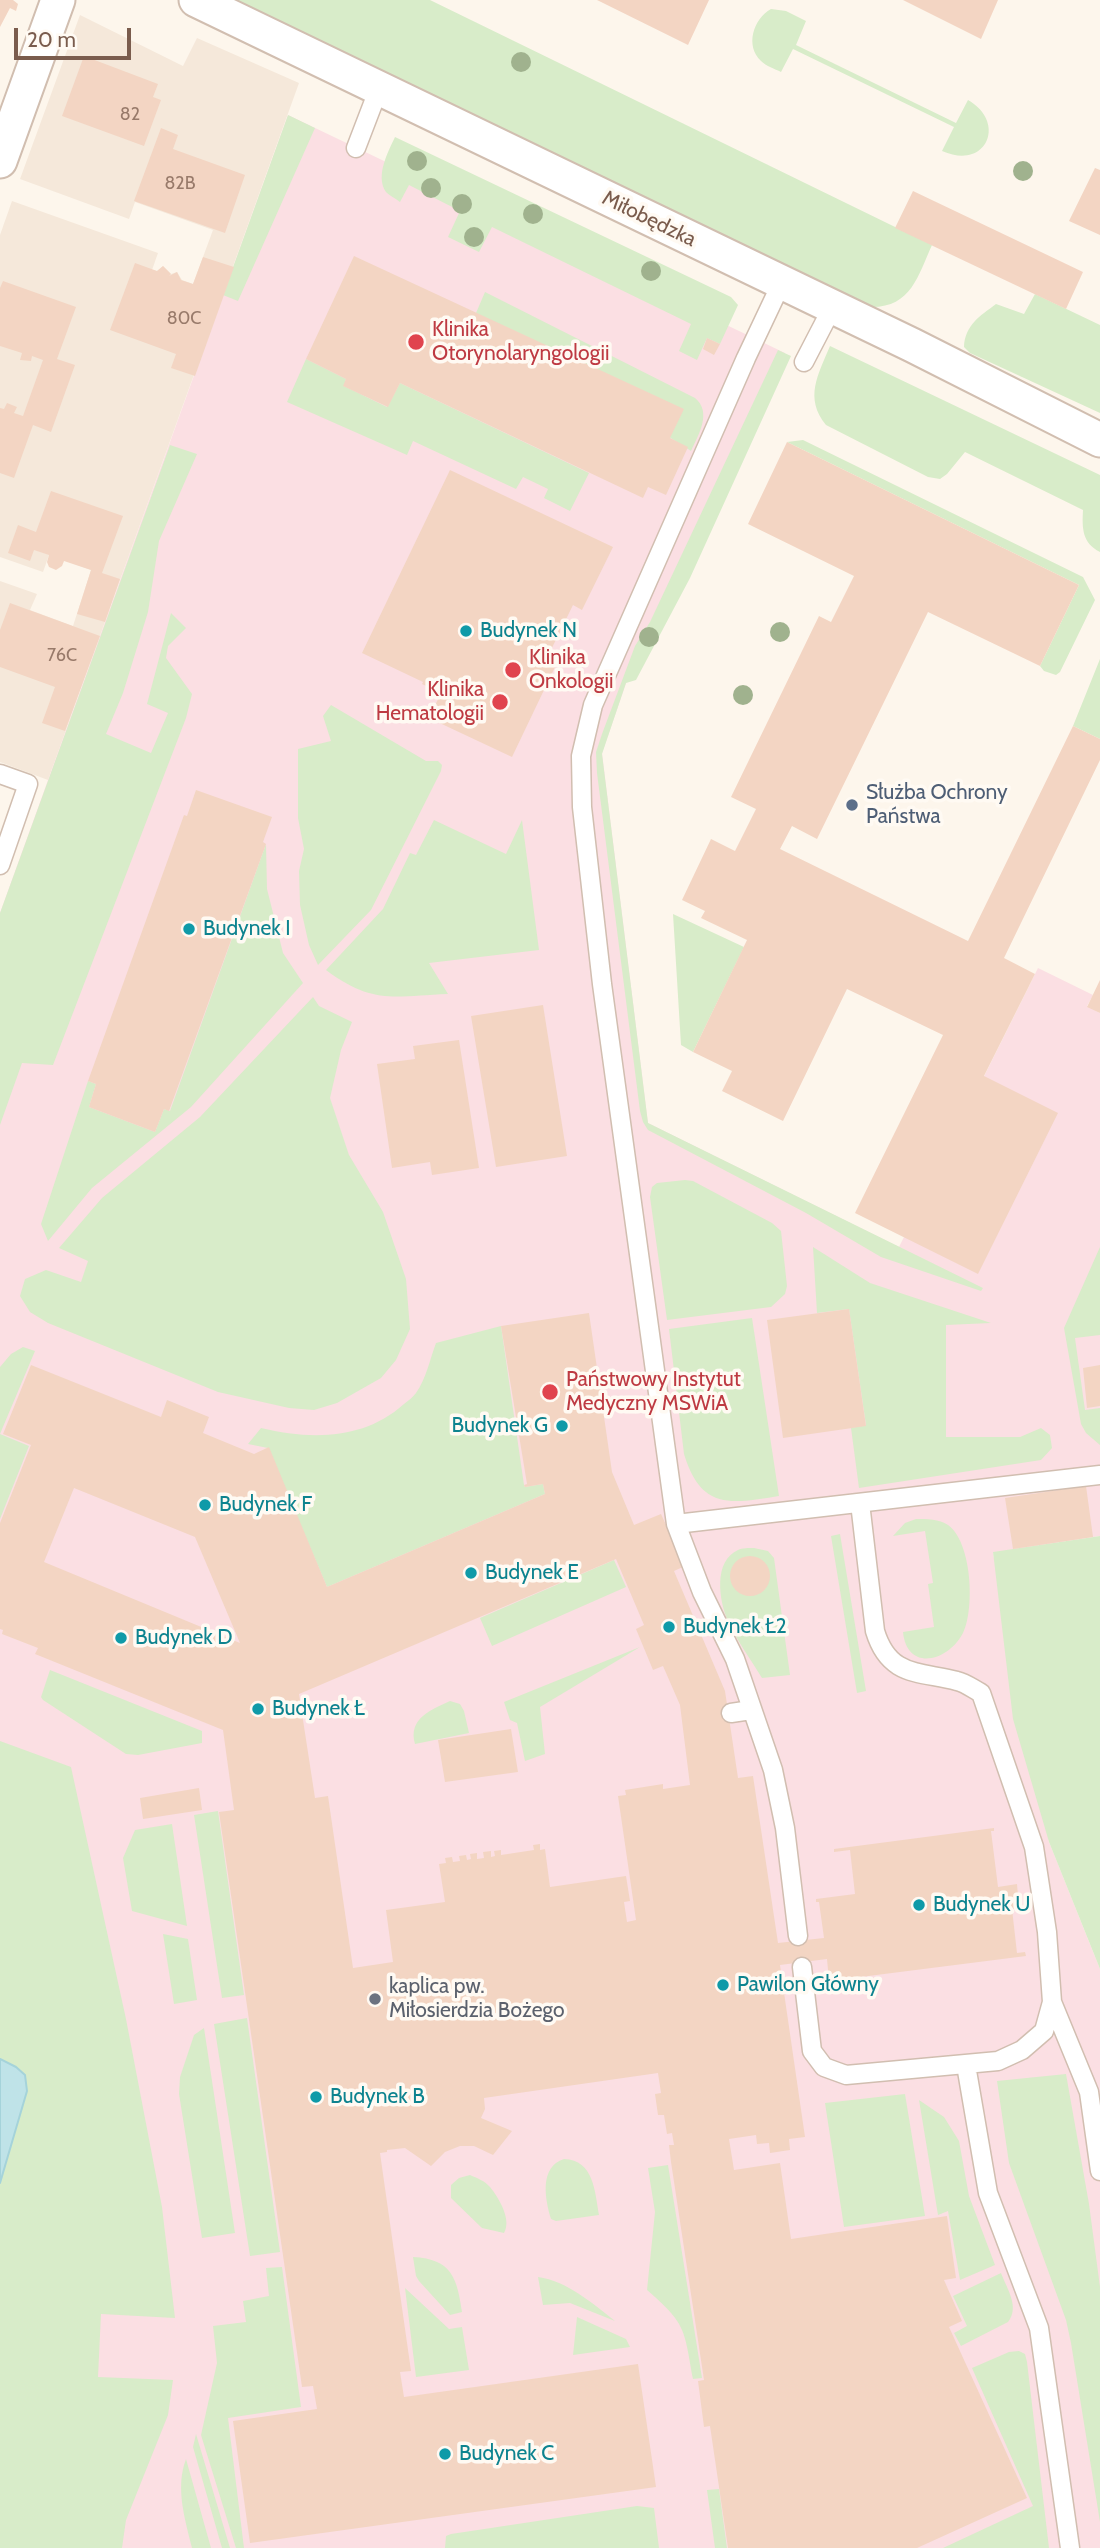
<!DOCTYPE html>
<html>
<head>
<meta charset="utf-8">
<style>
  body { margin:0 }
  #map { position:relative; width:1100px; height:2548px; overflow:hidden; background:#fdf6ec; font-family:Cabin,sans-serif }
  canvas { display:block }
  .scale { position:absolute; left:14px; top:28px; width:117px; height:32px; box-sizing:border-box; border:4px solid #7a5c4d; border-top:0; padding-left:9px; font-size:21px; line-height:24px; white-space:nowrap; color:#7a5c4d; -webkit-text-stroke:5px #fffaf3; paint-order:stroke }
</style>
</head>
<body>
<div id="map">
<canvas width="1100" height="2548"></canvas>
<div class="scale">20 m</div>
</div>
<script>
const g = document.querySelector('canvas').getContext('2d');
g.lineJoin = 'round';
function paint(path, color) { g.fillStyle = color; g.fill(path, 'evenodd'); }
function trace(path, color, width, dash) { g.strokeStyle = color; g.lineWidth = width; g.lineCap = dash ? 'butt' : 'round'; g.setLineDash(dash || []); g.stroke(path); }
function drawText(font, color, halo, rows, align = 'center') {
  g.font = font + ' Cabin,sans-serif'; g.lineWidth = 7; g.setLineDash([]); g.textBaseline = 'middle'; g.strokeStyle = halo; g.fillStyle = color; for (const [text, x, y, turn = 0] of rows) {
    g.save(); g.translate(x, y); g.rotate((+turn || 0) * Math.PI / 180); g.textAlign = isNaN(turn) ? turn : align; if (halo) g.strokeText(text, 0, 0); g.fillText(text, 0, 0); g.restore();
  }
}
const residential = new Path2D(`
  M80,15L183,66L197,38L299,83L48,780L0,762V581L37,594L30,610L73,626L91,570L49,555L43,572L0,557V235L12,201L158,253L152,270L157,271L163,266L171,274L177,272L182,280L193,284L213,230L135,202L129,219L20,179Z`);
const medical = new Path2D(`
  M288,115L785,353L640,643L602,753L648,1123L899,1247L1038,968L1093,995L1087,1006L1100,1013V1536L993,1553L1049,1842L1100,1969V2548H0V913Z`);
const green = new Path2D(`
  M236,0H430L932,245C918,276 911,307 872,307Z
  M771,9L786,11L806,21L796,45L956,123L968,100C1007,122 987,171 942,151L954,127L793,49L781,72C775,69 766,66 761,61C745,46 753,19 771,9Z
  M288,115L315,128L238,301L223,295Z
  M395,137L731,297L738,305L720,344L707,338L697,360L679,351L691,324L492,227L479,252L448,237L460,211L409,185L400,202C396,199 389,195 386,192C375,176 388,152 395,137Z
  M485,292L695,398C712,412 699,434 691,451L476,313Z
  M1035,294L1100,325V413L970,353L964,347C965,325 980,316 996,304L1024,314Z
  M830,346L1100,475V552C1082,543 1082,528 1083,510L965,452L947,474L940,479L928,477L826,425C804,398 818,375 830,346Z
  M778,350L791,356L690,578L636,680L626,683L602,754L648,1123L983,1288L981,1291L881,1257L806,1213L648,1130L643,1122L640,1111L597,773L596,752L602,734L635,646L650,622Z
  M306,359L346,379L344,386L387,407L400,383L589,473L570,511L544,498L548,489L523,477L516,489L413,441L407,455L287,402Z
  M803,440L1083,577L1095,600L1060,672L1056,675L1044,671L1040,666L1079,585L787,442Z
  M170,445L197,454L159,541L148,612L123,693L106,734L151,753L168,713L147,704L171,613L186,628L168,646L166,658L192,694L186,718L53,1065L22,1063L0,1125V913Z
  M1100,659V739L1073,726Z
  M331,705L426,761H438L442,765L441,771L371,910L318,965L309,945L300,905L299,871L304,849L298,818V749L331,741L323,716Z
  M434,820L506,854L522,820L539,950L429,963L448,994C393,996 373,1005 326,970L383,909L410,853L416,855Z
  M266,844L267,889L283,953L303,983L191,1107L92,1188L48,1241L41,1224L88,1081L96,1084L89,1107L155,1132L164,1109L170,1111Z
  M673,914L744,947L693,1052L681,1045Z
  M313,997L319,1006L352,1022L341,1050L330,1098L349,1155L383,1212L406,1279L410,1329L396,1360L381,1378L337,1403L314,1410L289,1408L218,1392L48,1323L30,1312L20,1296L25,1279L46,1270L81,1282L88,1261L59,1248L102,1198L200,1117Z
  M685,1180L693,1181L772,1223L781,1231L787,1286L785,1294L771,1307L667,1320L650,1197L652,1187L657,1183Z
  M813,1247L870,1283L991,1323L946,1325V1437H1020L1041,1428L1050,1435L1052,1448L1041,1460L859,1488L851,1428L866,1425L849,1309L817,1313Z
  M1100,1247V1335L1075,1338L1085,1410L1100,1408V1445L1086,1433L1081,1424L1064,1328Z
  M752,1318L779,1496C730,1504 701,1510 684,1454L669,1329Z
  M501,1326L524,1485L525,1487L543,1484L545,1494L327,1587L268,1448L248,1444L261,1428C311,1440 364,1440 404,1404C408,1401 413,1397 416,1393C426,1379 430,1359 436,1343Z
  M23,1347L35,1351L0,1434L29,1446L0,1519V1367L11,1354Z
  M916,1519C927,1519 939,1519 948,1525C972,1542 975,1609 963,1633C948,1662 907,1672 903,1632L934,1627L928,1584L933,1583L925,1531L893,1536L905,1523Z
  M840,1534L866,1691L857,1693L831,1536Z
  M1100,1536V1969L1049,1842L1013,1719L993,1552Z
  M754,1548L768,1551L774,1558L790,1675L762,1678C751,1660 737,1641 728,1621C719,1601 713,1561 738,1550C742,1548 749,1548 754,1548Z
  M614,1560L626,1587L492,1646L480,1618Z
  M640,1647L540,1707L545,1754L525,1761L517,1723L510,1720L504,1702Z
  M50,1670L202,1731V1743L138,1755L126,1754L43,1700L41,1697Z
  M450,1701L460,1704L464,1711L469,1733L415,1744C408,1719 430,1710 450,1701Z
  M0,1741L71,1767L126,2019L162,2207L175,2318L101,2314L98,2377L173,2380L168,2415L126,2520L122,2548H0Z
  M218,1811L244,1995L222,1998L194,1815Z
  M172,1824L187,1926L132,1911L123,1858L135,1830Z
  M163,1934L188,1939L197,2000L174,2004Z
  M247,2018L280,2252L250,2256L214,2024Z
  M204,2028L235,2233L202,2238L179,2094L180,2077L194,2035Z
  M1066,2074L1089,2204L1100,2287V2522L1071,2343L1066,2320L1009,2163L997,2081Z
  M905,2094L925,2216L844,2227L825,2103Z
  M919,2100L944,2117L959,2141L969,2196L995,2265L960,2280L948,2211L938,2215Z
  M564,2159C594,2160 595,2192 599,2215L556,2221L551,2219C545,2199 539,2167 564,2159Z
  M668,2165L702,2378L693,2379C684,2328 686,2324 647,2290L655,2212L648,2168Z
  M470,2175C477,2178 485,2181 490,2187C499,2198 512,2220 504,2233L482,2228L451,2198V2185L459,2178Z
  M413,2257C452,2259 457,2278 462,2312L450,2315L419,2281L416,2276Z
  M282,2267L301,2407L228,2418L244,2548H236L201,2435L217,2363L213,2326L246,2322L243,2301L269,2296L266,2268Z
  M1001,2273C1007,2289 1020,2307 1008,2322L961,2346L954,2333L967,2326L953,2296Z
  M538,2277C567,2281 592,2303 615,2321L570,2303L543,2305Z
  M405,2288L449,2329L462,2327L469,2370L416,2377Z
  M577,2317L626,2339L630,2347L573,2355Z
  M1019,2351L1025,2354L1027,2362L1049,2548H943L1033,2506L972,2368L1009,2352Z
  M196,2434L230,2548H222L193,2447Z
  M186,2459L211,2548H192C185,2519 175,2488 186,2459Z
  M719,2489L727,2548H715L707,2490Z
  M637,2506L654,2508L659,2548H445L446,2536L451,2534Z`);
const water = new Path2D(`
  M0,2059L16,2067L25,2075L27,2091L0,2183Z`);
const building = new Path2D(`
  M0,0H13L18,4L16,11L10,8L0,27Z
  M597,0H709L688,45Z
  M903,0H998L981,39Z
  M84,56L158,84L153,97L161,100L144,146L62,116Z
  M161,128L178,135L173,149L245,175L225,233L134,201Z
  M1095,168L1100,170V235L1069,221Z
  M913,191L1083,272L1066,309L895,228Z
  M354,256L684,409L670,438L688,447L666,495L648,487L643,498L400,383L388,407L343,386L346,379L306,359Z
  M203,257L234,267L195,376L171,368L176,354L110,330L135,263L157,271L163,266L171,274L169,276L177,272L181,280L193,284Z
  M3,281L76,307L57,359L75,365L51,432L33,425L14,478L0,473V408L4,409L7,403L17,407L14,413L23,416L43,360L32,356L31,361L20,360L22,353L0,346V288Z
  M707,338L720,344L714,355L703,349Z
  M787,442L1079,585L1040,666L928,612L817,839L792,826L780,849L968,941L1073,726L1100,739V760L1004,958L1035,974L984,1076L1058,1113L978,1274L855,1213L943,1035L847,989L783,1121L722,1091L732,1071L693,1052L747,940L701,918L705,911L682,900L711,839L735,851L756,809L731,797L819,616L831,622L854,576L748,524Z
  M450,470L613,547L582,610L573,605L545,662L555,667L512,757L429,718L441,693L422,684L423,682L362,653Z
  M51,491L123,516L102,573L120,579L105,622L77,614L91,570L64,561L62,566L56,570L49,567L47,562L49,555L34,550L30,561L8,553L18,525L36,532Z
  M10,603L100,636L65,731L42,723L55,687L0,667V630Z
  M196,790L272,817L263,842L266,844L169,1111L164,1109L155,1132L89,1107L96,1084L88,1081L184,815L187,816Z
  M1100,980V1013L1087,1007Z
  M543,1005L567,1156L496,1167L471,1016Z
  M459,1040L479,1168L432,1175L430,1162L392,1168L377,1064L415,1059L413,1046Z
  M849,1309L866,1426L783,1438L767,1320Z
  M589,1313L612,1472L634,1525L661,1514L685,1566L674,1571L725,1691L738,1778L753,1776L778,1943L824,1938L819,1902H816V1899L855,1894L850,1850L834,1852V1849L994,1828V1831H991L998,1887L1017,1884L1019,1908L1012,1909L1017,1953L1025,1952L1026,1956L829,1981L827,1959L780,1965L805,2137L789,2139L790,2150L770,2153L769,2143L757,2144L756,2135L729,2139L734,2170L780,2163L791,2239L947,2216L956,2278L944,2280L962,2321L949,2327L1027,2498L917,2548H728L710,2426L704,2427L698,2381L704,2380L671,2162L669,2145H674L672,2133L667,2134L664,2115H658L655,2094L661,2093L658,2073L484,2098L485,2109L481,2118L512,2131L493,2155L474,2146H460L445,2152L431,2166L405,2148L387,2150V2152L380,2153L411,2371L400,2372L404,2397L638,2364L656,2487L250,2543L233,2421L317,2409L313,2386L302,2387L219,1812L234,1810L223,1730L35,1654L38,1648L2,1634L3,1630L0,1629V1523L31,1445L3,1434L31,1365L161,1417L167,1400L209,1417L203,1433L254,1454L269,1447L327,1587L545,1494L543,1484L525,1487L524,1485L527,1484L501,1326ZM74,1488L195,1537L240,1643L44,1562ZM616,1559L644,1625L636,1629L653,1670L663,1666L680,1705L690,1785L663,1789V1784L625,1790L626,1795L618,1796L636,1920L627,1922L624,1902L630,1901L626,1876L550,1887L545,1849L540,1850V1844L533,1845L534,1850L501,1855V1850L494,1851L495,1856L491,1857V1851L483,1852L484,1858L477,1859V1853L470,1854L471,1859L467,1860L466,1855L459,1856L460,1861L453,1862L452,1857L445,1858L446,1863L439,1864L445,1902L386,1910L393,1962L353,1968L328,1796L315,1798L299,1694Z
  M1100,1365V1406L1087,1408L1083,1368Z
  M1086,1486L1093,1537L1013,1549L1005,1498Z
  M730 1576a20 20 0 1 1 40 0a20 20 0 1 1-40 0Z
  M511,1729L518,1772L445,1782L438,1740Z
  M199,1788L202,1810L143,1819L140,1798Z`);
const lane = new Path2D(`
  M356,148L379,88
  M781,284L746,358L593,705L581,756L582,807L602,984L676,1524L702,1592L735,1659L773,1770L785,1828L798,1936
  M804,362L832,308
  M0,774L28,784L0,865
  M676,1524L1100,1475
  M731,1713L751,1710
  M802,1967L812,2051L824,2067L846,2075L998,2061L1022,2050L1044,2031L1052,2002L1047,1932L1034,1847L981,1693C973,1689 966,1683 957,1681C918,1671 889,1677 875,1631L860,1503
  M1052,2002L1089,2092L1100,2171
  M966,2065L988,2193L1039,2328L1070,2548`);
const street = new Path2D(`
  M196,0L912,345L1100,440
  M0,161L58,0`);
const trees = [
  [521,62],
  [417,161],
  [1023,171],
  [431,188],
  [462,204],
  [533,214],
  [474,237],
  [651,271],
  [780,632],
  [649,637],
  [743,695]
];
const markers = [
  [416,342,9,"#e0444e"],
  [466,631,7,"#0f9aa8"],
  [513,670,9,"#e0444e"],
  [500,702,9,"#e0444e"],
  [852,805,7,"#5c6f8a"],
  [189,929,7,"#0f9aa8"],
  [550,1392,9,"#e0444e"],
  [562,1426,7,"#0f9aa8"],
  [205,1505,7,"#0f9aa8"],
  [471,1573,7,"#0f9aa8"],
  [669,1627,7,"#0f9aa8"],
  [121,1638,7,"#0f9aa8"],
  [258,1709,7,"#0f9aa8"],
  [919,1905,7,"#0f9aa8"],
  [723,1985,7,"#0f9aa8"],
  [375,1999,7,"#6b7280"],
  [316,2097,7,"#0f9aa8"],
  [445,2454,7,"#0f9aa8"]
];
const numberNames = [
  ["82",130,115],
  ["82B",180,184],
  ["80C",184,319],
  ["76C",62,656]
];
const streetNames = [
  ["Miłobędzka",649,219,26]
];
const healthNames = [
  ["Klinika",432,330],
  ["Otorynolaryngologii",432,354],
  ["Klinika",529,658],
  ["Onkologii",529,682],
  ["Klinika",484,690,"right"],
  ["Hematologii",484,714,"right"],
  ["Państwowy Instytut",566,1380],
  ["Medyczny MSWiA",566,1404]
];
const cultureNames = [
  ["Budynek N",480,631],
  ["Budynek I",203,929],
  ["Budynek G",548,1426,"right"],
  ["Budynek F",219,1505],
  ["Budynek E",485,1573],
  ["Budynek Ł2",683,1627],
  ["Budynek D",135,1638],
  ["Budynek Ł",272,1709],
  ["Budynek U",933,1905],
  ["Pawilon Główny",737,1985],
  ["Budynek B",330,2097],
  ["Budynek C",459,2454]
];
const serviceNames = [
  ["Służba Ochrony",866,793],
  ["Państwa",866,817]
];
const worshipNames = [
  ["kaplica pw.",389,1987],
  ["Miłosierdzia Bożego",389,2011]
];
paint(residential, '#f5e8da');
paint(medical, '#fbdfe3');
paint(green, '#d8ecc9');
paint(water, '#bfe3e8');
trace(water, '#a5d3da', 2);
paint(building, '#f3d5c3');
trace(lane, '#d1beb0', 21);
trace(street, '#d1beb0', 37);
trace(lane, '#fff', 18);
trace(street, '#fff', 33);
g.fillStyle = '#a0b28e';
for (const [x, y] of trees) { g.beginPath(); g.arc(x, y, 10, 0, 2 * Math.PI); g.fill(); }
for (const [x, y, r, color] of markers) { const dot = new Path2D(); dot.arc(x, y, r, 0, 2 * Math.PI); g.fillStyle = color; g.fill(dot); trace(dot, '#fffaf3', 2.5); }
drawText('18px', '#987a6a', null, numberNames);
drawText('21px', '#7a5c4d', '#fffaf3', streetNames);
drawText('21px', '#be3a42', '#fffaf3', healthNames, 'left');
drawText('21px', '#0d838f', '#fffaf3', cultureNames, 'left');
drawText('21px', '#4e5e75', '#fffaf3', serviceNames, 'left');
drawText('21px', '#5b616d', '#fffaf3', worshipNames, 'left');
</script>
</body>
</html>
